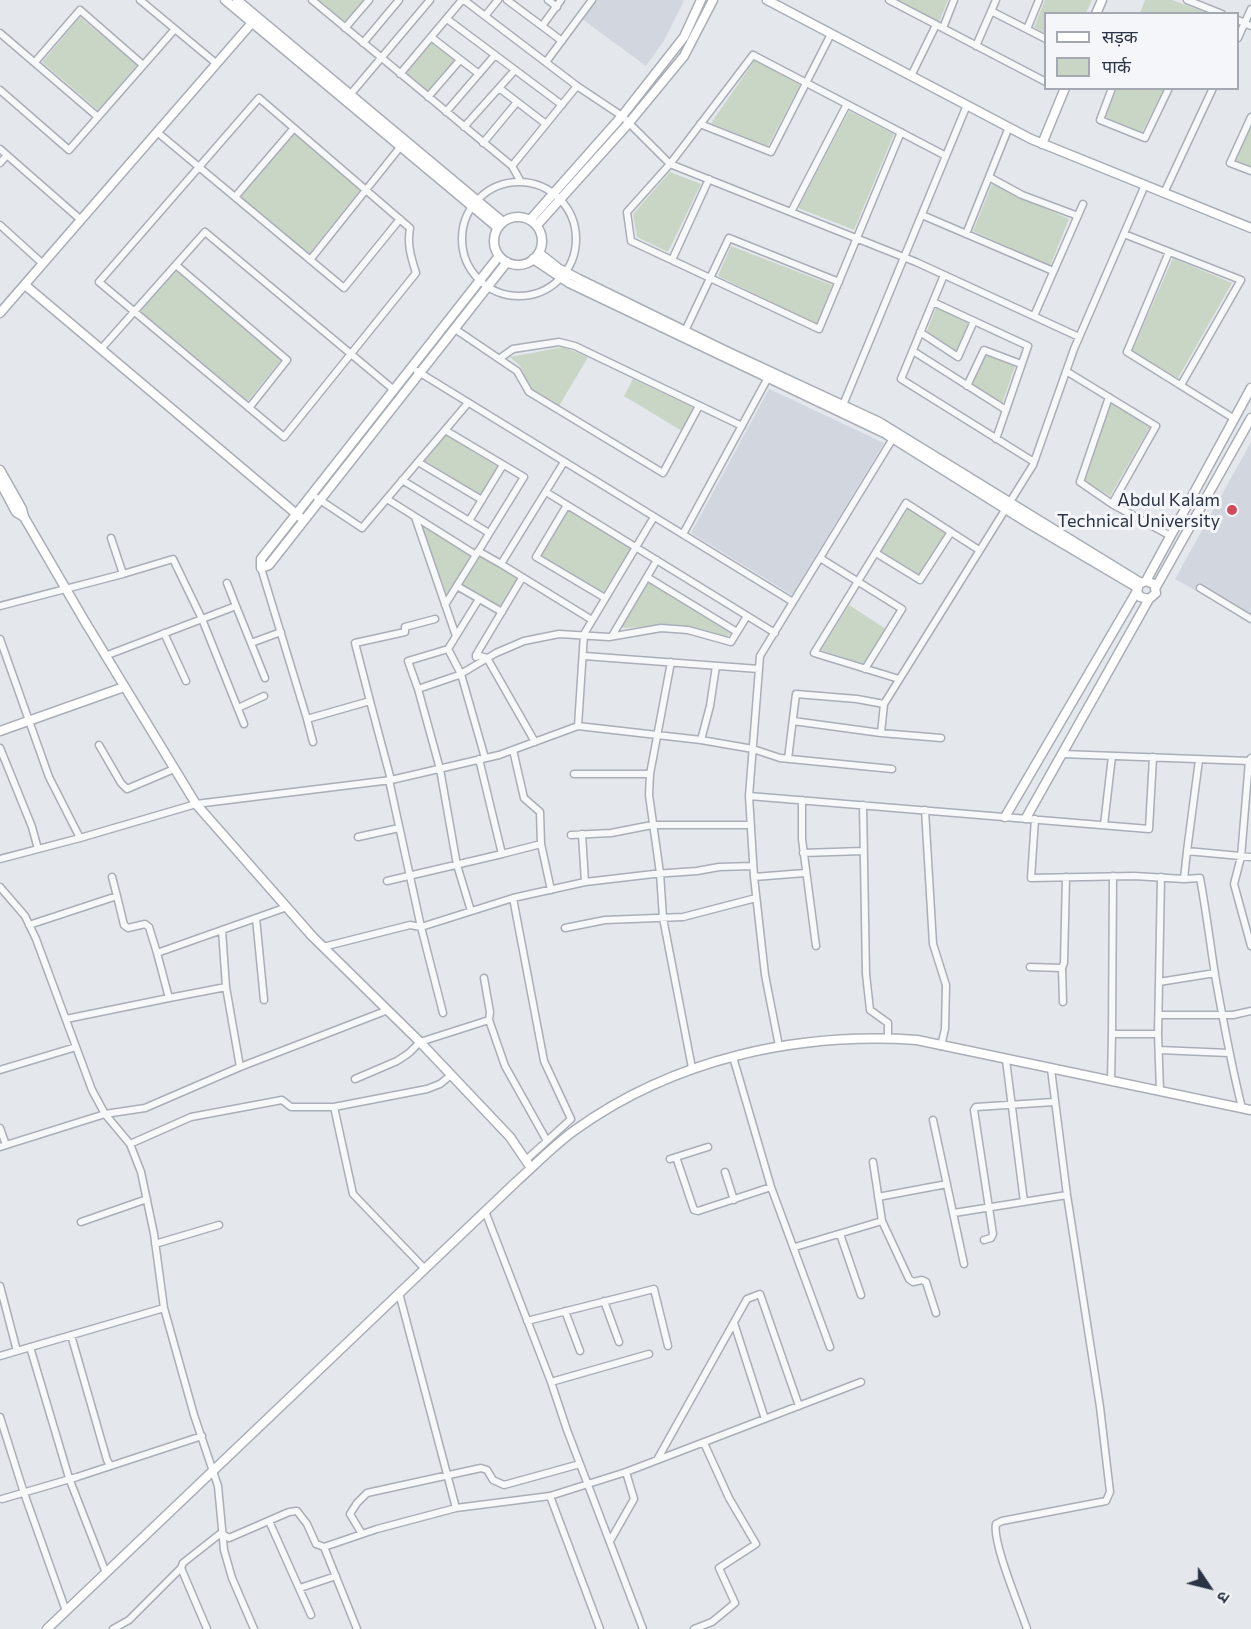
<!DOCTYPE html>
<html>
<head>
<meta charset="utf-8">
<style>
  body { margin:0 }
  #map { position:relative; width:1251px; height:1629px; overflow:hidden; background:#e4e7ec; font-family:Commissioner,"Noto Sans Devanagari",sans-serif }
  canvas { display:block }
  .legend { position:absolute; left:1044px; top:12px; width:195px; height:78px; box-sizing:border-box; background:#f4f6f9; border:2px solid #a4a8b1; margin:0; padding:8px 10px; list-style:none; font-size:18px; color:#2b3445 }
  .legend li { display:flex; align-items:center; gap:12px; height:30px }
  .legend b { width:30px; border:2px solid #a4a8b1 }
  .north { position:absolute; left:1179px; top:1557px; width:60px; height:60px; -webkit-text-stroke:4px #f4f6f9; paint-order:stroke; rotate:125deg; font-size:16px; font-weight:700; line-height:24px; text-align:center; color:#2b3445 }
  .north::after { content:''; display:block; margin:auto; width:21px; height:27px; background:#2b3445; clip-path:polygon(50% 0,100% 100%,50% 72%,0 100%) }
</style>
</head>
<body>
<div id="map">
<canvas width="1251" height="1629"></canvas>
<ul class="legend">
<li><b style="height:8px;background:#fff"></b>सड़क</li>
<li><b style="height:16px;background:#c9d6c5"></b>पार्क</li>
</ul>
<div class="north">उ</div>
</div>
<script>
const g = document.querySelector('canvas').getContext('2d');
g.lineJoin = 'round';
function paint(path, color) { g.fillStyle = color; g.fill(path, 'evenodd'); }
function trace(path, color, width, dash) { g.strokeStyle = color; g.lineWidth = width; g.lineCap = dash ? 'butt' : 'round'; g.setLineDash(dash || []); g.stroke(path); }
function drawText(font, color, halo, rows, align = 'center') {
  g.font = font + ' Commissioner,sans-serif'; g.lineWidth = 6; g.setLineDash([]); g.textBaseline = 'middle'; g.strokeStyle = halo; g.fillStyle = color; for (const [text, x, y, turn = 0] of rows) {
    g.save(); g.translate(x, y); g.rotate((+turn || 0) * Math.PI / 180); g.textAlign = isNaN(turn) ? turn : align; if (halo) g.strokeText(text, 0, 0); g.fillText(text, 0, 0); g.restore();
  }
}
const built = new Path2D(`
  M596,0H682L684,1L665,39L646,66L582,19Z
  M769,389L884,443L792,595L691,533Z
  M1251,442V622L1175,579Z`);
const green = new Path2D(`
  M319,0H364L346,23Z
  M897,0H948L939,22Z
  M1045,0H1092L1086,13L1046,14L1045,33L1034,27Z
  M1145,0H1172L1207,13H1140Z
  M80,17L137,65L99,111L42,62Z
  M432,40L458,61L430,93L404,72Z
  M755,60L800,85L768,146L711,123Z
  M1116,89H1164L1142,132L1105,117Z
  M849,111L894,134L854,230L798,208Z
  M1251,127V167L1235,161Z
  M295,133L360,190L309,254L240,197Z
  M670,172L701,184L668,252L637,237L633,214Z
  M992,184L1069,219L1050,266L973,231Z
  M731,246L832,285L817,324L718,276Z
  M1173,258L1232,283L1178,378L1132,351Z
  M176,271L281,360L248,401L140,311Z
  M936,308L970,322L957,353L926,333Z
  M563,347L588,357L559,406L530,388L520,366L510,357Z
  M985,354L1015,366L1002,404L971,385Z
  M633,379L694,408L682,431L624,396Z
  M1111,403L1150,427L1110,496L1085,481Z
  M446,435L498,467L481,496L424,461Z
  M908,509L947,532L920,575L881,551Z
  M568,510L631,548L603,593L541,556Z
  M421,524L472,556L447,596Z
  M480,555L518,578L500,608L461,585Z
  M648,582L731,633L726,638L679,625L620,628Z
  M849,605L886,629L864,664L821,650Z`);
const street = new Path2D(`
  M140,0L217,64
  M312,0L512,166L521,182
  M464,0L577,86L622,116L670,164L916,262L1079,337
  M507,0L562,41
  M548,0L557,7
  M889,0L1046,82
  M1187,0L1222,14
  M991,11L1046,39
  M485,16L498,0
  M447,19L562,105
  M1238,20L1251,26
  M542,26L561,0
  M345,28L369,0
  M943,28L954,0
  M1027,29L1039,0
  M0,33L98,117
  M431,37L479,74
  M1238,38L1251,9
  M363,43L399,0
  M976,46L996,0
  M35,62L80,10L143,65
  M546,62L592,0
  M400,74L462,0
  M911,76L936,25
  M499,88L546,124
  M1112,88L1100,120L1145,138L1169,88
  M0,90L69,150L175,29
  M349,96L430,0
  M428,97L460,60
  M259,98L410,228C407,245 411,257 416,273L284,437L99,282Z
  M446,112L495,55
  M1251,117L1230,163L1251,171
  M700,124L771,152L831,34
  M464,127L515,70
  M157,132L344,288L400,219
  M901,132L819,329L631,241L627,212L670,164L753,55L946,156
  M483,143L517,102
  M0,149L81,220
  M0,163L7,155
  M512,166L577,86
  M989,177L1022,195L1078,216
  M462 239a57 57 0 1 1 114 0a57 57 0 1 1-114 0Z
  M1164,193L1213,88
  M235,197L294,128
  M791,212L847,104
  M922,215L1053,271
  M0,225L43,264
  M966,234L1009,127
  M1124,234L1241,280L1181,385
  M1169,252L1127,352L1233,418
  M310,260L401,146
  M672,260L709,179
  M176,265L287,360L249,408
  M944,275L901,379L1034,462
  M933,302L1028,346L996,439
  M1034,316L1083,204
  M455,329L517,371L529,392L663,473L699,406
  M685,331L729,238L839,282
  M920,332L958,357L974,321
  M101,349L205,232L394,390
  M913,351L1006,410
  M499,359L513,349L559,342L575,346L742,426
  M417,371L793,602
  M1066,371L1156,426L1112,504
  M967,386L984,350L1021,364
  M1109,397L1080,482L1112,504L1169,535
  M843,405L967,105
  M445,430L524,477L476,555
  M895,435L760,656L749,796L1149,829L1153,757
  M418,462L482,500
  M564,462L501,564L592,620
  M402,480L489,533
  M546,492L775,633
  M317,498L362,528L468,403
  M387,499L476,555L445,605
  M567,505L536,557L605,598
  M415,517L456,636
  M469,521L503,465
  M683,534L770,374
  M111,538L123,574L173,559L202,619L236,606L265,678
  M478,551L501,564
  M876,553L920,580L951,532
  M820,558L902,609L865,669
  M261,568L307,719L370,701L391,780L499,755L578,726L584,634L654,517
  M647,577L737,632
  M227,583L236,606
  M457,586L502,612
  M1200,588L1251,619
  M0,606L123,574
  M164,633L186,681
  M612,636L657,560
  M0,639L49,777L80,838
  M251,643L281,632
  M448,649L461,674L485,758
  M476,655L487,658L535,742
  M105,656L202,619L244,724
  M584,656L759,669
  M476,657V655L522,578
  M671,662L650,774L649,795L660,873L663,918L692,1068
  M899,679L814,653L906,503L979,550
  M418,689L408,661L448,649L479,599
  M370,701L355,643L405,632V627L435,619
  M884,704L881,733L941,738
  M238,708L264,696
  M307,719L313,742
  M793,721L881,733
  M578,726L701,740L753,749L780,758L892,769
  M701,740L710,706L716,666
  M99,745L121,783L127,789L174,769
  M0,748L32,827L38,849
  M513,750L524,798L540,812L541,844L551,890
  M1062,754L1249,761
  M1251,758L1249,761L1241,857L1234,884L1251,946
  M788,759L796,694L857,699L884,704L1033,465L1074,349L1145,185
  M574,774H650
  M389,780L421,927L513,898L585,882L582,834
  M749,796L754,877L765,975L779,1046
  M802,800V839L816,946
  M863,805L866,974L870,1010L888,1023V1038
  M925,810L933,944L946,985L945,1029L941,1046
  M1035,819L1031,878L1134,876L1184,879L1200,878C1206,910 1210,942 1215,975C1223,1020 1231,1064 1242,1108
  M1104,825L1112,756
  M571,835L611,833L652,825H750
  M358,837L399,828
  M1187,851L1199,760
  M803,853L863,851
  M502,854L541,844
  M0,859L80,838L196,804L391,780
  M1113,876L1112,1034H1158L1161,877
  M112,877L117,896
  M754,877L805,873
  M1184,879L1187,851L1251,857
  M387,881L502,854L479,759
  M585,882L654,874L697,871L719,867L753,866
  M0,887L25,916L36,939L92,1090L105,1114L130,1144L141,1172L154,1234L164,1308L194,1415L218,1486L224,1550L232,1578L254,1629
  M513,898L544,1061L571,1119L526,1160
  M471,911L457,865L440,769L418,689L459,675L496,653L524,641L559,634L609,637L661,628L688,630L731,642L747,616
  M256,918L264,1000
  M29,925L117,896L124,925L128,928L145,924L149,927L157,953
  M565,928L605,920L683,917L756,898
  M323,947L410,925L421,927L443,1013
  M1030,967L1062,968
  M484,978L490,1012L489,1020
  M1159,982L1215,973
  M169,998L226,987L222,930
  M1063,1002L1062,968L1064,963L1066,877
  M1159,1015H1233L1251,1011
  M66,1019L169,998L157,953L287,907
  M1158,1034L1160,1091
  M1159,1050L1229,1053
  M733,1057L771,1187L830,1347
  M1006,1060L1024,1202
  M240,1067L388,1010
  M0,1070L76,1047
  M355,1079L397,1061L409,1053L420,1042L489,1020L505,1066L547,1141
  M1111,1081L1112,1034
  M334,1107L427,1089L440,1084L451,1075
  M933,1120L964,1264
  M0,1128L6,1145
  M130,1144L191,1117L282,1100L291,1107H334L353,1194L425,1269
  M0,1147L105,1114L145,1108L240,1067L226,987
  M676,1157L694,1210L698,1211L771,1187
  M670,1159L708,1147
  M873,1162L882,1221L909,1279L913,1282L922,1280L926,1282L936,1313
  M725,1172L734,1200
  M878,1197L947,1184
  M485,1211L551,1382L567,1430L643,1629
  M954,1213L1067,1195
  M81,1222L147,1199
  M840,1234L861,1295
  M984,1240L991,1238L993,1234L974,1110L976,1107L1054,1102
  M155,1244L219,1225
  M795,1247L882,1221
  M0,1286L17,1351
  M399,1293L456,1508
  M604,1301L619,1342
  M565,1311L580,1351
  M527,1321L654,1289L668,1346
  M734,1323L765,1419
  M71,1335L107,1460L110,1465
  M30,1347L69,1478L106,1573
  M0,1356L164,1308
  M551,1382L649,1354
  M0,1417L24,1493L66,1611
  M657,1460L747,1299L760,1294L799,1406
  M550,1496L600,1629
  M2,1499L77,1477L202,1436
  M269,1521L311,1615
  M362,1534L350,1514L357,1503L367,1493L481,1468L487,1470L493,1480L504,1485L580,1464
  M610,1541L634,1499L626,1472
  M324,1547L377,1529L456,1508L550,1496L626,1472L861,1382
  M181,1568L207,1629
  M300,1588L336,1576
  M113,1629L129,1620L181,1568L183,1563L221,1533L229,1538L289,1512L297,1511L307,1524L316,1544L324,1547L357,1629
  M694,1629L712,1622L735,1603L719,1568L756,1544L729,1498L704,1443
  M1027,1629C1020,1608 992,1542 996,1524L1002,1521L1106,1501L1110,1492L1100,1407L1067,1195L1051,1069`);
const secondary = new Path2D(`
  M225,0L498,228
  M237,0L503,222
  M767,0L1031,139L1251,228
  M1096,14L1102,0
  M1042,144L1065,88
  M494 241a24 24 0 1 1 48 0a24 24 0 1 1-48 0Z
  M530,220L622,116L684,37L701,0
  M537,225L628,124L684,56L713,0
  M539,253L558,268L579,279L724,350L879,422L1141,583
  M499,256L261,559V568L269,565L507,262
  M533,259L569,283L886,434L1028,523L1138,588
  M25,285L300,517
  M0,313L257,17
  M0,470L22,509L24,517L84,620L196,804L312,936L420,1042L510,1137L531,1168
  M0,482L16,512L24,517
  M1146,581L1251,388
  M1156,587L1251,418
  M0,731L124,687
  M1005,817L1137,591
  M1026,818L1149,599L1156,593L1154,584L1146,581L1139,584L1137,591L1140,597L1149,599
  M47,1629L516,1182C535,1165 554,1145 575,1130C674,1059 796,1032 917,1040L1251,1110`);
const markers = [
  [1232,510,6,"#d1495b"]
];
const poiNames = [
  ["Abdul Kalam",1220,500],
  ["Technical University",1220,521]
];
paint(built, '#d2d6de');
paint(green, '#c9d6c5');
trace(street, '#a9aeb7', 9);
trace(secondary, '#a9aeb7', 11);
trace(street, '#f7f8fa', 6);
trace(secondary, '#fff', 8);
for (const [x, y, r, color] of markers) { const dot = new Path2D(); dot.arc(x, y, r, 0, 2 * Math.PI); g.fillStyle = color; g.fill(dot); trace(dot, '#f4f6f9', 2); }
drawText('18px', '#2b3445', '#f4f6f9', poiNames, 'right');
</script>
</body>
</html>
